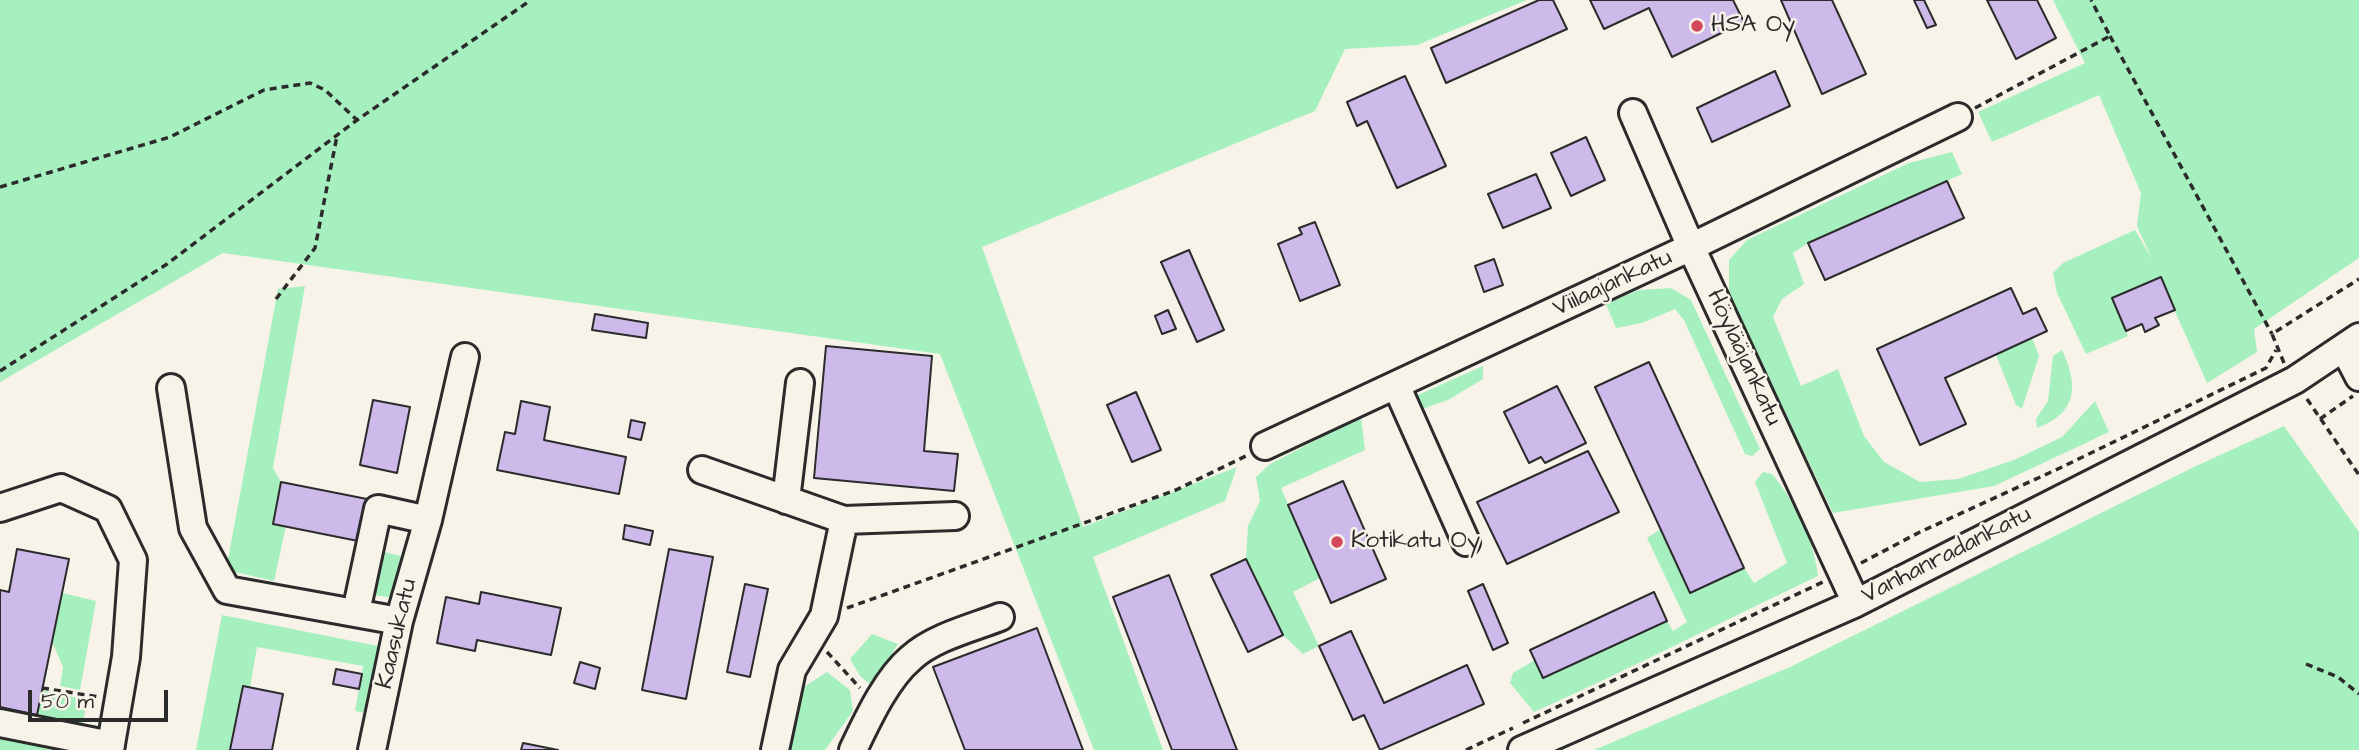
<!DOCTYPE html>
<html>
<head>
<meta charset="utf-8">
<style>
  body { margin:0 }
  #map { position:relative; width:2359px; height:750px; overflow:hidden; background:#f7f3e8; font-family:"Architects Daughter",sans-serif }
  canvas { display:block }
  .scale { position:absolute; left:28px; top:690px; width:140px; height:32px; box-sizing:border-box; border:4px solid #2b2b2b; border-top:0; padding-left:9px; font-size:21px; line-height:24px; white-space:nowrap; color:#2b2b2b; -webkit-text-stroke:5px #f7f3e8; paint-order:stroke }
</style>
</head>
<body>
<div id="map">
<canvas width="2359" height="750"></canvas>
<div class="scale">50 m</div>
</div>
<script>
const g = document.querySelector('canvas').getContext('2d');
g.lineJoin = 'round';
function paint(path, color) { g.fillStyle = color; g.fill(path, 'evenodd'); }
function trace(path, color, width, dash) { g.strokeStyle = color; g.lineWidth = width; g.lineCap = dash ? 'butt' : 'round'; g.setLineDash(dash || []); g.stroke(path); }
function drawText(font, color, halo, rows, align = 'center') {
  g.font = font + ' "Architects Daughter",sans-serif'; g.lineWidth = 5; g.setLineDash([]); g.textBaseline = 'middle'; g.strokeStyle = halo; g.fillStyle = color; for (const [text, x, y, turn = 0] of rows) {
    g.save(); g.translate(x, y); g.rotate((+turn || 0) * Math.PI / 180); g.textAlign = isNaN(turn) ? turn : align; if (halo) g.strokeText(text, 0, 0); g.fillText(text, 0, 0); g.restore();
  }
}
const green = new Path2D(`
  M0,0H1527L1417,45L1345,49L1315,111L982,247L1083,527L1237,467L1225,501L1093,557L1163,750H1094L940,354L223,253L0,382Z
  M2053,0H2359V258L2254,329L2257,352L2207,383L2160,278L2112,298L2128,336L2086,354L2057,293L2053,273L2063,263L2135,230L2152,259L2137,226L2141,193L2099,95L1992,142L1978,112L2085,63Z
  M1952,152L1962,174L1808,243L1793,253L1804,284L1782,299L1773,317L1801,386L1838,369L1864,436L1884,462L1920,482L1958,479L2014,460L2062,437L2095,401L2109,432L1994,486L1833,513L1729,294V260L1747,240L1909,163Z
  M305,286L273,468L281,482L273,523L286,526L274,581L226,570L278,289Z
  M1671,288L1691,300L1760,449L1752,456L1745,454L1684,320L1675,309L1642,323L1616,328L1606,304L1639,290Z
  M2032,338L2039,356L2022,409L2016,405L1996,355Z
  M2062,350C2079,386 2077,413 2037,428L2036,419L2048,401L2053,356Z
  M1483,366V379L1448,400L1419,410L1411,398Z
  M1361,417L1365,450L1281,488L1320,578L1293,592L1319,646L1303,654L1283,635L1246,559L1248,526L1260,501L1256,477L1270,464Z
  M2284,426L2359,532V750H1594L1790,667L2196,466Z
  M1763,472L1772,474C1795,502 1814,540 1818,576C1723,621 1630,669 1534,712L1510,683L1513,673L1535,660L1544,678L1667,621L1673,631L1687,622L1647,538L1661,529L1690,593L1744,568L1754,583L1787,563L1755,482Z
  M377,550L404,557L394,598L368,594Z
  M62,593L96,601L80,690L60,686L63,667L52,642Z
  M222,615L383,647L370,714L355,711L363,666L257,647L250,687L243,686L230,750H196Z
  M872,634L898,644L871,685L860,676L850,659Z
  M827,672L850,690L853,711L825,750H783L802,688Z
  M42,690L87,700L82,728L36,719Z
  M0,735L72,750H0Z`);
const building = new Path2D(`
  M1539,0H1553L1567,29L1446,83L1431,48Z
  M1590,0H1733L1744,22L1672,57L1649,8L1604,29Z
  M1781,0H1832L1866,74L1822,94Z
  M1914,0H1924L1936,25L1927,28Z
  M1987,0H2037L2056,38L2016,59Z
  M1775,71L1790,106L1712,142L1697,108Z
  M1405,76L1446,166L1397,188L1367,121L1357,126L1347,102Z
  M1586,137L1605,180L1571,196L1551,153Z
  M1536,174L1551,208L1503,228L1488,194Z
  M1947,181L1964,218L1825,280L1808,243Z
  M1315,222L1340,285L1300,301L1278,244L1302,234L1299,228Z
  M1189,250L1224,330L1197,342L1161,262Z
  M1494,259L1503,285L1484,292L1475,266Z
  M2161,277L2175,310L2155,318L2159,325L2145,332L2142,324L2126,331L2112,298Z
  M2011,288L2023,314L2036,308L2047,331L1945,378L1966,424L1920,445L1877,349Z
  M1168,310L1176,329L1162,334L1155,316Z
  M595,314L648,323L646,338L592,330Z
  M826,346L932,356L924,451L958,454L954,491L814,478Z
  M1649,362L1744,568L1690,593L1595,387Z
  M1557,386L1586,443L1545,463L1541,457L1529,463L1504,412Z
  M1136,392L1161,450L1132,462L1107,405Z
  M373,400L410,407L397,473L360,465Z
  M521,401L550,407L544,440L626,457L619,494L497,470L505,432L515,434Z
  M631,420L645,423L641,440L628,437Z
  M1588,451L1619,512L1507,564L1477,502Z
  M1343,481L1386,579L1331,603L1288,505Z
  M281,482L367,499L358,541L273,524Z
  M625,525L653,531L650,545L623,539Z
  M17,549L69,559L37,715L0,707V590L9,592Z
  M669,549L713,557L686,699L642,690Z
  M1246,559L1283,635L1248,652L1211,575Z
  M1169,575L1237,750H1172L1113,597Z
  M745,584L768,589L750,677L727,672Z
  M1483,584L1508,643L1493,650L1468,591Z
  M481,592L561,608L551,655L477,640L475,651L437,643L446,597L479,604Z
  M1654,592L1667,621L1543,678L1530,650Z
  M1037,628L1083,750H965L933,667Z
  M1351,631L1384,703L1467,665L1484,704L1380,750L1364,715L1353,720L1319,646Z
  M580,662L600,668L595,689L574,683Z
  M336,669L362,674L359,689L333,684Z
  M243,686L283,694L272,750H230Z
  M523,743L558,750H521Z`);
const path = new Path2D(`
  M2110,36L2272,334
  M1975,108L2110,36L2091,0
  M0,187L170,137L264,90L310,83L325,90L357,120
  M276,299L315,248L337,136
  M2284,363L2272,334L2359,279
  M0,371L167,264L357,120L531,0
  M2307,399L2359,475
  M2320,419L2353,396
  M1861,563L1920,532L2060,468L2266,368L2276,350
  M847,608L1176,490L1248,455
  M827,652L860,688
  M2306,664L2338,677L2359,694
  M42,688L99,697
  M1523,723L1823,582
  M1466,750L1513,728`);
const minor = new Path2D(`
  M1633,113L1691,247L1856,603
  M2344,348L2359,377
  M1396,385L1466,542
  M171,388L193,528L227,590L399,621
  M1265,446L1691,247L1958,117
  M702,470L844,520
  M786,500L800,383
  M0,508L61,488L108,509L133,560L126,657L110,750
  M356,612L378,509L428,520
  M0,723L111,745
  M372,750L399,621L428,520L465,357
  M775,750L792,670L824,616L844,520L955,516
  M853,750C867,721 886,679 911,658C934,637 972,628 1000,617
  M1522,750L1856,603L2295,380L2359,337`);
const markers = [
  [1697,26,7,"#d1495b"],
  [1337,542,7,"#d1495b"]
];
const poiNames = [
  ["HSA Oy",1711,26],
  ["Kotikatu Oy",1351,542]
];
const streetNames = [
  ["Viilaajankatu",1613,284,-25],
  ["Höylääjankatu",1743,358,65],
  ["Vanhanradankatu",1947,556,-27],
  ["Kaasukatu",398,634,-77]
];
paint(green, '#a6f0bf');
paint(building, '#cdbaeb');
trace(building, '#2b2b2b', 2);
trace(minor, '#2b2b2b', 32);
trace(path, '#2b2b2b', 3.5, [7, 5]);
trace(minor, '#f7f3e8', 26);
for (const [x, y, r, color] of markers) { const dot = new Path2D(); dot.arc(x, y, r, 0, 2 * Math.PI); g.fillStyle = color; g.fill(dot); trace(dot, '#f7f3e8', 2.5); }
drawText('24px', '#2b2b2b', '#f7f3e8', poiNames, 'left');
drawText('24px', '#2b2b2b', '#f7f3e8', streetNames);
</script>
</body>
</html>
